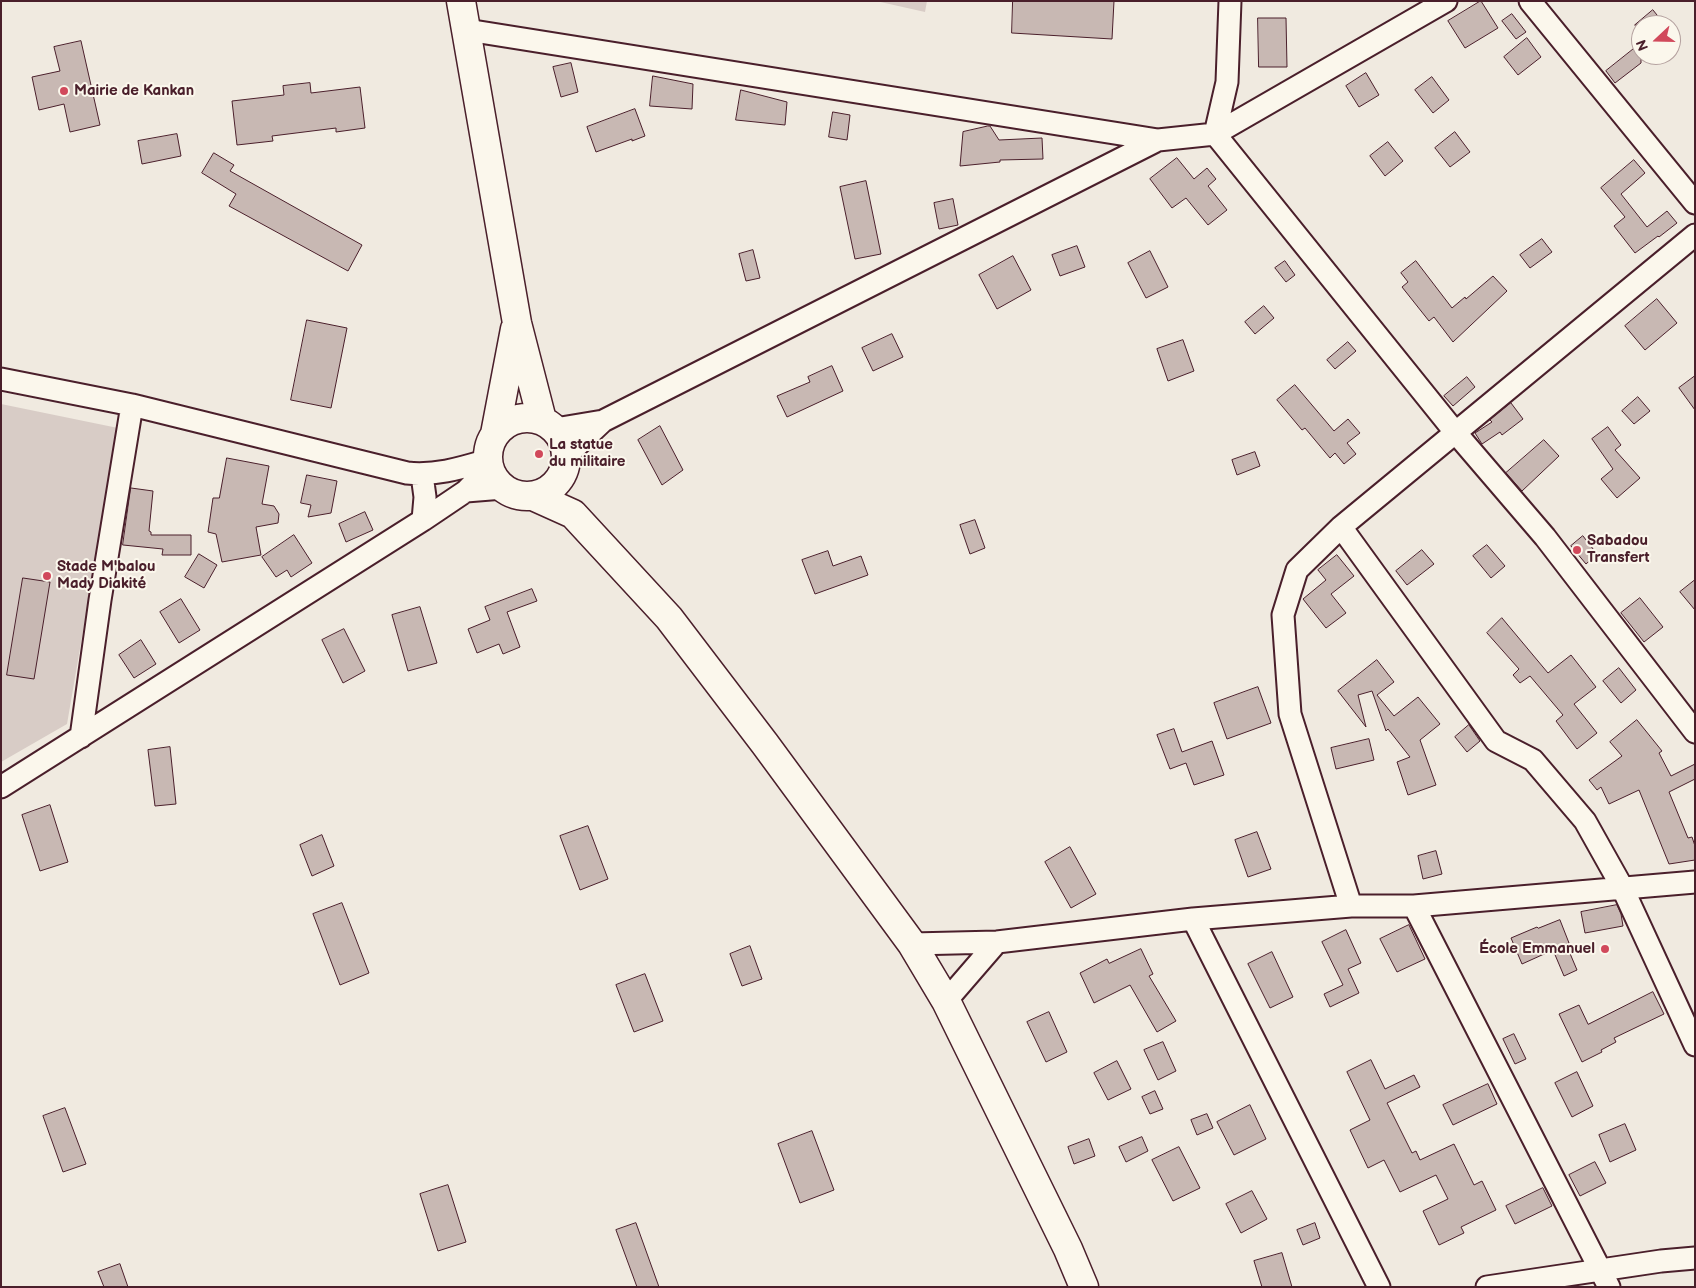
<!DOCTYPE html>
<html>
<head>
<meta charset="utf-8">
<style>
  body { margin:0 }
  #map { position:relative; width:1696px; height:1288px; overflow:hidden; background:#f0eae0; font-family:"Balsamiq Sans",sans-serif }
  canvas { display:block }
  .frame { position:absolute; inset:0; border:2px solid #4a1f2b; pointer-events:none }
  .north { position:absolute; left:1631px; top:15px; width:50px; height:50px; box-sizing:border-box; background:#fbf7ec; border:1px solid #b4a19f; border-radius:50%; rotate:249deg; font-size:14px; font-weight:700; line-height:20px; text-align:center; color:#4a1f2b }
  .north::after { content:''; display:block; margin:auto; width:18px; height:22px; background:#d1495b; clip-path:polygon(50% 0,100% 100%,50% 72%,0 100%) }
</style>
</head>
<body>
<div id="map">
<canvas width="1696" height="1288"></canvas>
<div class="frame"></div>
<div class="north">N</div>
</div>
<script>
const g = document.querySelector('canvas').getContext('2d');
g.lineJoin = 'round';
function paint(path, color) { g.fillStyle = color; g.fill(path, 'evenodd'); }
function trace(path, color, width, dash) { g.strokeStyle = color; g.lineWidth = width; g.lineCap = dash ? 'butt' : 'round'; g.setLineDash(dash || []); g.stroke(path); }
function drawText(font, color, halo, rows, align = 'center') {
  g.font = font + ' "Balsamiq Sans",sans-serif'; g.lineWidth = 4; g.setLineDash([]); g.textBaseline = 'middle'; g.strokeStyle = halo; g.fillStyle = color; for (const [text, x, y, turn = 0] of rows) {
    g.save(); g.translate(x, y); g.rotate((+turn || 0) * Math.PI / 180); g.textAlign = isNaN(turn) ? turn : align; if (halo) g.strokeText(text, 0, 0); g.fillText(text, 0, 0); g.restore();
  }
}
const green = new Path2D(`
  M876,1H927L925,12Z
  M1,404L118,428L67,724L1,762Z`);
const building = new Path2D(`
  M1013,1H1114L1112,39L1012,33Z
  M1481,1L1498,28L1465,48L1448,21Z
  M1653,10L1665,25H1635Z
  M1512,14L1526,32L1516,39L1502,21Z
  M1258,18H1286L1287,67H1259Z
  M1527,38L1541,57L1518,75L1504,57Z
  M81,41L100,125L70,132L64,104L39,110L32,77L60,71L54,47Z
  M1641,43V63L1615,83L1606,71Z
  M571,63L578,92L561,97L553,67Z
  M1366,73L1379,95L1359,107L1346,86Z
  M653,76L693,84L692,109L650,106Z
  M1432,77L1449,100L1433,113L1415,90Z
  M310,83L311,93L360,87L365,128L336,132V128L272,136L273,141L237,145L232,101L284,95L283,86Z
  M741,90L787,102L785,125L736,120Z
  M635,109L645,136L632,141V139L596,152L587,127Z
  M833,112L850,115L847,140L829,137Z
  M988,126H990L999,140L1042,138L1043,159L1000,160V162L960,166L963,132Z
  M1455,132L1470,152L1450,167L1435,148Z
  M177,134L181,156L142,164L138,141Z
  M1388,142L1403,161L1385,176L1370,156Z
  M214,153L234,165L230,171L362,245L348,271L229,206L236,194L202,173Z
  M1177,158L1194,179L1207,168L1216,179L1208,186L1227,210L1208,225L1186,198L1172,208L1150,179Z
  M1634,160L1645,173L1621,194L1647,227L1667,211L1677,223L1659,237L1658,236L1635,253L1614,226L1625,217L1601,188Z
  M866,181L881,254L855,259L840,187Z
  M953,199L958,225L939,229L934,203Z
  M1542,239L1552,252L1530,268L1520,255Z
  M1077,246L1085,267L1060,276L1052,255Z
  M753,250L760,278L746,281L739,254Z
  M1150,251L1168,287L1146,298L1128,263Z
  M1013,256L1031,290L997,309L979,275Z
  M1285,261L1295,275L1286,282L1275,268Z
  M1416,261L1452,308L1465,297L1466,299L1493,276L1507,291L1453,342L1434,317L1429,321L1402,287L1408,282L1401,273Z
  M1657,299L1677,323L1645,350L1625,326Z
  M1264,306L1274,318L1255,334L1245,322Z
  M307,320L347,328L331,408L291,400Z
  M892,334L903,357L873,371L862,348Z
  M1183,340L1194,371L1168,381L1157,349Z
  M1348,342L1356,351L1335,369L1327,360Z
  M832,366L843,391L787,417L777,396L810,382L808,377Z
  M1695,376V410L1679,388Z
  M1467,377L1475,387L1453,406L1444,396Z
  M1295,385L1334,431L1348,419L1360,433L1347,443L1356,454L1344,464L1335,453L1330,458L1305,428L1302,430L1277,400Z
  M1638,397L1650,411L1634,424L1622,411Z
  M1511,403L1523,419L1502,435L1500,432L1482,444L1475,433L1492,422L1490,420Z
  M660,426L683,470L662,485L638,440Z
  M1608,427L1621,445L1615,450L1640,478L1617,498L1601,479L1613,469L1592,439Z
  M1544,440L1559,456L1522,491L1506,473Z
  M1255,452L1260,466L1237,475L1232,460Z
  M227,458L269,466L262,504L274,506L279,514L278,523L256,527L261,555L222,562L216,534L208,532L213,498H219Z
  M307,475L337,481L331,513L308,517L311,505L301,503Z
  M131,488L153,491L149,531L151,532V535H191V555H162L163,549L123,545Z
  M365,512L373,530L346,542L339,524Z
  M975,520L985,548L970,554L960,525Z
  M294,535L312,563L291,577L287,570L276,577L262,557Z
  M1583,536L1597,554L1586,564L1571,546Z
  M1487,545L1505,566L1491,578L1473,556Z
  M1422,550L1434,564L1407,585L1396,571Z
  M828,551L833,566L861,556L868,575L815,594L802,560Z
  M199,554L217,565L204,588L185,577Z
  M1337,555L1354,576L1331,594L1346,613L1326,628L1303,599L1326,580L1318,570Z
  M23,578L50,582L34,679L7,675Z
  M1695,580V610L1680,592Z
  M532,589L537,601L507,612L520,647L503,654L499,644L477,653L468,629L490,620L485,607Z
  M1640,598L1663,627L1644,642L1621,613Z
  M181,599L200,630L179,643L160,612Z
  M420,607L437,663L408,671L392,615Z
  M1502,618L1548,673L1571,655L1596,687L1574,704L1597,733L1577,749L1556,721L1563,715L1530,676L1520,683L1513,675L1519,669L1487,633Z
  M344,629L365,671L343,683L322,640Z
  M141,640L156,664L134,678L119,655Z
  M1377,660L1394,682L1377,695L1394,716L1418,697L1440,724L1420,740L1436,785L1408,795L1397,762L1410,757L1388,729L1386,731L1372,691L1358,695L1366,727L1338,691Z
  M1619,668L1636,690L1621,703L1603,681Z
  M1258,687L1271,723L1227,739L1214,703Z
  M1637,720L1662,751L1659,753L1671,776L1695,764V779L1669,792L1688,838L1692,837L1695,846V860L1669,864L1639,790L1609,804L1601,787L1597,790L1589,780L1622,756L1610,742Z
  M1469,725L1480,741L1467,752L1455,737Z
  M1174,729L1182,752L1212,741L1224,775L1194,785L1186,763L1170,769L1157,735Z
  M1369,739L1374,760L1336,769L1331,748Z
  M170,747L176,804L155,806L148,750Z
  M50,805L68,862L40,871L22,815Z
  M588,826L608,879L580,890L560,836Z
  M1257,832L1271,869L1248,877L1235,840Z
  M322,835L334,866L312,876L300,845Z
  M1070,847L1096,894L1071,908L1045,862Z
  M1436,851L1442,874L1423,879L1418,856Z
  M342,903L369,973L340,985L313,914Z
  M1617,905L1621,914L1623,926L1585,933L1581,912Z
  M1560,920L1569,943L1566,944L1577,970L1564,976L1553,950L1522,964L1511,938L1537,927L1538,928Z
  M1409,925L1425,959L1397,972L1380,939Z
  M1346,930L1361,963L1348,969L1359,993L1330,1007L1324,994L1343,985L1322,942Z
  M750,946L762,979L742,986L730,954Z
  M1141,949L1153,974L1149,976L1176,1021L1157,1032L1130,985L1094,1003L1080,973L1107,959L1109,963Z
  M1272,952L1293,997L1270,1008L1248,964Z
  M645,974L663,1021L634,1032L616,985Z
  M1653,992L1664,1014L1614,1038L1616,1042L1601,1050L1602,1052L1582,1062L1559,1014L1579,1005L1588,1024Z
  M1049,1012L1067,1052L1046,1062L1027,1022Z
  M1514,1034L1526,1059L1515,1064L1503,1039Z
  M1163,1042L1176,1071L1158,1080L1144,1050Z
  M1371,1060L1385,1089L1414,1075L1420,1087L1387,1103L1412,1153L1416,1151L1420,1160L1454,1144L1474,1185L1482,1181L1496,1210L1461,1227L1464,1233L1439,1245L1423,1211L1448,1199L1436,1175L1400,1192L1384,1160L1368,1168L1350,1130L1370,1120L1347,1072Z
  M1117,1061L1131,1089L1108,1100L1094,1073Z
  M1577,1072L1593,1106L1572,1117L1555,1083Z
  M1488,1084L1497,1104L1453,1125L1443,1105Z
  M1155,1091L1163,1109L1150,1114L1142,1097Z
  M1250,1105L1266,1139L1234,1155L1217,1122Z
  M65,1108L86,1164L63,1172L43,1116Z
  M1207,1114L1213,1128L1197,1135L1191,1120Z
  M1625,1124L1636,1150L1610,1162L1599,1135Z
  M812,1131L834,1190L800,1203L778,1144Z
  M1142,1137L1148,1151L1126,1162L1119,1147Z
  M1089,1139L1095,1156L1074,1164L1068,1147Z
  M1179,1147L1200,1188L1173,1201L1152,1160Z
  M1595,1162L1606,1183L1580,1196L1569,1175Z
  M448,1185L466,1242L438,1251L420,1194Z
  M1543,1188L1552,1206L1515,1224L1506,1206Z
  M1252,1191L1267,1219L1241,1233L1226,1204Z
  M636,1223L659,1287H637L616,1230Z
  M1315,1223L1320,1238L1303,1245L1297,1230Z
  M1282,1253L1292,1287H1262L1254,1261Z
  M120,1264L128,1287H104L98,1272Z`);
const minor = new Path2D(`
  M1446,1L1215,134L1455,432L1545,537L1695,732
  M1530,1L1695,203
  M467,30L1158,140
  M1,379L132,405L407,473C436,476 461,468 488,460
  M555,429L603,421
  M566,456L603,421L1158,140L1215,134L1227,82L1230,1
  M422,475L425,497L423,520
  M466,491L503,488
  M1341,527L1496,741L1533,760L1585,821L1622,887L1695,1045
  M81,737L100,600L132,405
  M1,787L423,520L466,491L489,467
  M1351,906L1290,714L1283,615L1297,570L1341,527L1695,235
  M1414,906L1609,1287
  M1193,919L1351,906H1414L1695,882
  M912,944L997,942L1193,919L1379,1287
  M946,1001L997,942
  M1487,1287L1661,1261L1695,1258`);
const major = new Path2D(`
  M461,1L517,323L542,420
  M488 457a39 39 0 1 1 78 0a39 39 0 1 1-78 0Z
  M495,434L515,329
  M533,496L573,514L669,618L765,744L912,944L946,1001L1068,1249L1084,1287`);
const markers = [
  [64,91,5,"#d1495b"],
  [539,454,5,"#d1495b"],
  [1577,550,5,"#d1495b"],
  [47,576,5,"#d1495b"],
  [1605,949,5,"#d1495b"]
];
const poiNames = [
  ["Mairie de Kankan",74,91],
  ["La statue",549,445],
  ["du militaire",549,462],
  ["Sabadou",1587,541],
  ["Transfert",1587,558],
  ["Stade M'balou",57,567],
  ["Mady Diakité",57,584],
  ["École Emmanuel",1595,949,"right"]
];
paint(green, '#d8ccc6');
paint(building, '#c8b8b3');
trace(building, '#4a1f2b', 1);
trace(minor, '#4a1f2b', 25);
trace(major, '#4a1f2b', 31);
trace(minor, '#fbf7ec', 21);
trace(major, '#fbf7ec', 28);
for (const [x, y, r, color] of markers) { const dot = new Path2D(); dot.arc(x, y, r, 0, 2 * Math.PI); g.fillStyle = color; g.fill(dot); trace(dot, '#fbf7ec', 2); }
drawText('bold 15px', '#4a1f2b', '#fbf7ec', poiNames, 'left');
</script>
</body>
</html>
